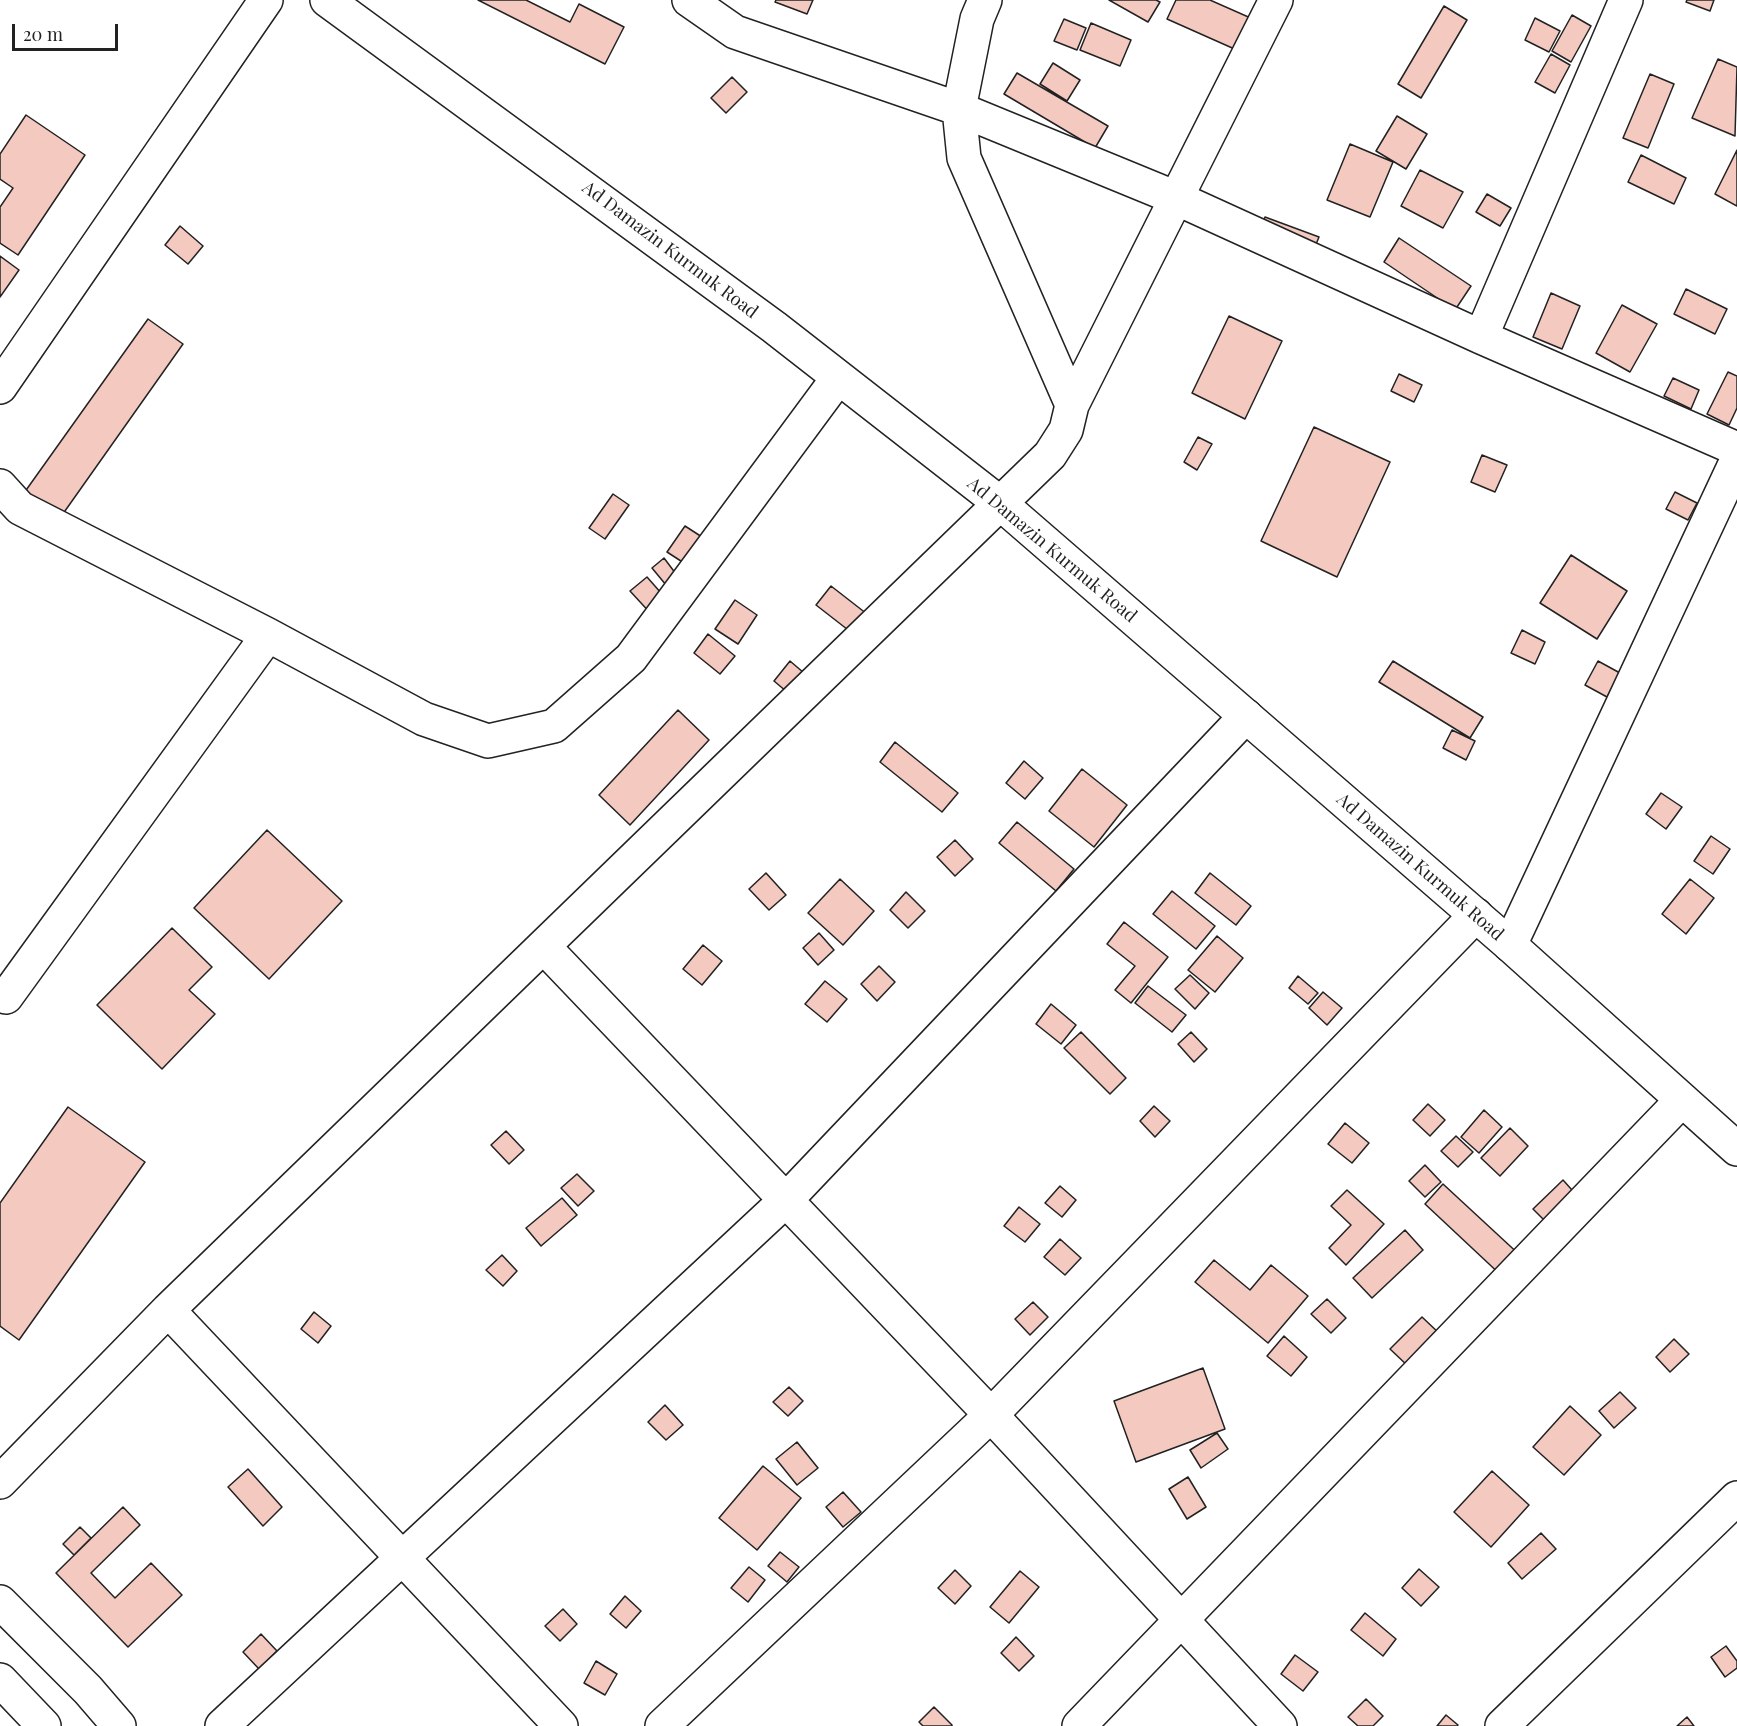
<!DOCTYPE html>
<html>
<head>
<meta charset="utf-8">
<style>
  body { margin:0 }
  #map { position:relative; width:1737px; height:1726px; overflow:hidden; background:#fff; font-family:"Playfair Display",serif }
  canvas { display:block }
  .scale { position:absolute; left:12px; top:24px; width:106px; height:27px; box-sizing:border-box; border:3px solid #222; border-top:0; padding-left:8px; font-size:18px; line-height:21px; white-space:nowrap; color:#222; -webkit-text-stroke:4px #fff; paint-order:stroke }
</style>
</head>
<body>
<div id="map">
<canvas width="1737" height="1726"></canvas>
<div class="scale">20 m</div>
</div>
<script>
const g = document.querySelector('canvas').getContext('2d');
g.lineJoin = 'round';
function paint(path, color) { g.fillStyle = color; g.fill(path, 'evenodd'); }
function trace(path, color, width, dash) { g.strokeStyle = color; g.lineWidth = width; g.lineCap = dash ? 'butt' : 'round'; g.setLineDash(dash || []); g.stroke(path); }
function drawText(font, color, halo, rows, align = 'center') {
  g.font = font + ' "Playfair Display",serif'; g.lineWidth = 4.5; g.setLineDash([]); g.textBaseline = 'middle'; g.strokeStyle = halo; g.fillStyle = color; for (const [text, x, y, turn = 0] of rows) {
    g.save(); g.translate(x, y); g.rotate((+turn || 0) * Math.PI / 180); g.textAlign = isNaN(turn) ? turn : align; if (halo) g.strokeText(text, 0, 0); g.fillText(text, 0, 0); g.restore();
  }
}
const building = new Path2D(`
  M478,0H526L570,22L579,4L624,27L605,64Z
  M776,0H813L807,14L775,2Z
  M1109,0H1156L1160,2L1148,22Z
  M1176,0H1210L1271,27L1257,59L1167,19Z
  M1687,0H1714L1710,11L1686,2Z
  M1444,6L1467,20L1421,98L1398,84Z
  M1572,15L1591,26L1571,62L1552,51Z
  M1535,18L1560,31L1549,52L1525,40Z
  M1064,19L1086,28L1077,50L1054,41Z
  M1091,23L1131,40L1120,66L1080,50Z
  M1551,54L1570,65L1555,93L1535,82Z
  M1718,59L1737,67L1735,136L1692,118Z
  M1053,63L1080,80L1067,101L1040,84Z
  M1017,73L1108,126L1095,148L1004,94Z
  M1650,74L1674,84L1648,148L1623,138Z
  M732,77L747,92L726,113L711,98Z
  M26,115L85,155L18,255L0,243V207L13,188L0,179V154Z
  M1397,116L1427,134L1406,169L1376,151Z
  M1350,144L1393,162L1370,217L1327,200Z
  M1737,150V206L1715,194Z
  M1641,155L1686,178L1674,204L1628,182Z
  M1420,170L1463,192L1443,228L1401,206Z
  M1487,194L1511,208L1500,226L1476,212Z
  M1265,217L1319,237L1310,259L1257,237Z
  M180,226L203,246L188,264L165,245Z
  M1399,238L1471,286L1455,310L1384,262Z
  M0,256L19,270L0,297Z
  M1686,289L1727,309L1715,334L1674,314Z
  M1551,293L1580,306L1562,349L1533,337Z
  M1622,305L1657,324L1630,372L1596,353Z
  M1229,316L1282,341L1245,419L1192,393Z
  M148,319L183,344L60,518L24,493Z
  M1728,372L1737,376V408L1729,425L1707,414Z
  M1399,374L1422,385L1414,402L1391,391Z
  M1673,378L1699,390L1691,409L1664,396Z
  M1314,427L1390,462L1337,577L1261,541Z
  M1198,437L1212,444L1197,470L1184,462Z
  M1482,455L1507,465L1495,492L1471,482Z
  M1675,492L1697,503L1688,520L1666,509Z
  M613,494L629,505L605,539L589,528Z
  M685,526L702,537L684,563L667,552Z
  M1571,555L1627,591L1597,639L1540,603Z
  M664,558L682,582L671,591L652,568Z
  M647,577L669,602L653,616L630,591Z
  M831,586L867,614L852,633L816,605Z
  M735,600L757,615L738,644L715,629Z
  M1522,630L1545,642L1535,664L1511,653Z
  M708,634L735,656L720,674L694,653Z
  M790,661L804,673L787,692L774,681Z
  M1393,661L1483,717L1470,738L1379,682Z
  M1598,661L1620,673L1607,697L1585,685Z
  M678,710L709,740L630,825L599,795Z
  M1452,730L1475,741L1466,760L1443,748Z
  M895,742L958,793L942,812L880,762Z
  M1024,761L1043,778L1025,799L1006,783Z
  M1082,769L1127,805L1094,847L1049,811Z
  M1661,793L1682,807L1666,829L1646,814Z
  M1017,822L1074,869L1056,891L999,843Z
  M267,830L342,901L269,979L194,908Z
  M1711,836L1730,849L1713,874L1694,861Z
  M955,840L973,859L955,876L937,857Z
  M766,873L786,895L769,910L749,889Z
  M1210,873L1251,906L1236,925L1195,893Z
  M840,879L874,911L843,945L808,913Z
  M1690,879L1714,898L1686,934L1662,914Z
  M1172,891L1215,926L1196,949L1153,914Z
  M906,892L925,911L908,928L890,910Z
  M1124,922L1168,957L1131,1003L1115,990L1135,966L1107,944Z
  M172,928L212,967L189,990L215,1014L162,1069L97,1005Z
  M819,933L834,950L818,965L803,948Z
  M1217,936L1243,958L1215,992L1188,970Z
  M703,945L722,961L702,985L683,969Z
  M879,966L895,982L877,1001L861,984Z
  M1190,975L1209,993L1195,1009L1175,989Z
  M1298,976L1318,993L1308,1004L1289,988Z
  M825,981L847,999L827,1022L805,1004Z
  M1148,986L1186,1015L1172,1032L1135,1003Z
  M1323,992L1342,1008L1327,1025L1309,1008Z
  M1051,1004L1076,1025L1061,1044L1036,1024Z
  M1081,1032L1126,1078L1110,1094L1064,1048Z
  M1191,1032L1207,1049L1194,1062L1178,1044Z
  M1428,1104L1445,1120L1430,1136L1413,1120Z
  M1154,1106L1170,1121L1155,1137L1140,1121Z
  M68,1107L145,1162L19,1340L0,1326V1203Z
  M1484,1110L1502,1127L1479,1153L1461,1137Z
  M1345,1123L1369,1143L1352,1163L1328,1144Z
  M1510,1128L1528,1146L1500,1176L1481,1158Z
  M506,1131L524,1150L509,1164L491,1145Z
  M1456,1136L1473,1152L1458,1167L1441,1151Z
  M1425,1165L1441,1182L1425,1197L1409,1181Z
  M577,1174L594,1191L578,1206L561,1188Z
  M1563,1180L1581,1200L1551,1227L1533,1209Z
  M1443,1184L1523,1258L1504,1278L1425,1204Z
  M1060,1186L1076,1200L1062,1217L1045,1203Z
  M1347,1190L1384,1224L1346,1265L1329,1248L1351,1225L1331,1206Z
  M562,1198L577,1215L541,1246L526,1228Z
  M1019,1207L1040,1224L1025,1242L1004,1226Z
  M1405,1230L1423,1250L1372,1298L1353,1278Z
  M1060,1239L1081,1258L1065,1275L1044,1257Z
  M502,1255L517,1271L503,1286L486,1270Z
  M1214,1260L1250,1290L1271,1265L1308,1296L1268,1343L1195,1282Z
  M1327,1299L1346,1318L1331,1333L1311,1314Z
  M1033,1302L1048,1317L1030,1335L1015,1319Z
  M314,1312L331,1326L318,1343L301,1329Z
  M1422,1317L1441,1335L1409,1367L1390,1349Z
  M1284,1336L1307,1357L1291,1376L1267,1356Z
  M1674,1339L1689,1354L1670,1372L1656,1357Z
  M1203,1368L1225,1429L1136,1462L1114,1401Z
  M789,1387L803,1401L788,1416L773,1402Z
  M1620,1392L1636,1408L1614,1428L1599,1411Z
  M665,1405L683,1425L666,1440L648,1422Z
  M1570,1406L1601,1435L1564,1475L1533,1447Z
  M1217,1433L1228,1449L1201,1468L1190,1450Z
  M797,1442L818,1468L797,1485L776,1459Z
  M763,1466L801,1498L757,1550L719,1518Z
  M248,1469L282,1507L263,1526L228,1487Z
  M1492,1471L1529,1505L1491,1547L1454,1512Z
  M1188,1477L1206,1507L1187,1519L1169,1489Z
  M843,1492L861,1512L843,1527L826,1507Z
  M123,1507L140,1525L91,1573L115,1598L151,1563L182,1595L128,1647L56,1573Z
  M80,1527L91,1538L74,1555L63,1544Z
  M1541,1533L1556,1549L1522,1579L1508,1563Z
  M780,1552L799,1567L787,1582L768,1566Z
  M749,1567L765,1580L748,1602L731,1588Z
  M1419,1569L1439,1587L1421,1606L1402,1588Z
  M955,1570L971,1586L955,1604L938,1588Z
  M1020,1571L1039,1587L1009,1623L990,1607Z
  M625,1596L641,1611L626,1628L610,1614Z
  M563,1609L577,1624L560,1641L545,1626Z
  M1365,1613L1396,1639L1383,1656L1351,1630Z
  M261,1634L277,1651L259,1669L243,1652Z
  M1016,1637L1034,1656L1019,1671L1001,1653Z
  M1726,1646L1737,1661V1668L1725,1677L1711,1657Z
  M1295,1655L1318,1672L1303,1691L1281,1674Z
  M596,1661L617,1674L605,1695L584,1683Z
  M1366,1699L1383,1716L1373,1726H1358L1348,1717Z
  M934,1707L952,1725V1726H923L919,1722Z
  M1446,1715L1458,1725L1457,1726H1437Z
  M1687,1717L1694,1726H1677Z`);
const minor = new Path2D(`
  M689,0L735,32L959,109L1176,198L1481,337L1737,449
  M1481,337L1626,0
  M0,387L266,0
  M1072,405L1276,0
  M0,486L20,508L268,635L424,719L488,741L554,726L631,658L838,378
  M1510,945L1737,460
  M545,948L991,1415L1280,1726
  M6,997L268,635
  M168,1310L561,1726
  M0,1482L168,1310L1050,455L1066,430L1072,405L964,158L959,109L977,19L985,0
  M0,1602L88,1690L119,1726
  M0,1680L44,1726
  M222,1726L786,1200L1246,716
  M662,1726L991,1415L1476,915
  M1079,1726L1682,1100
  M1502,1726L1737,1498`);
const highway = new Path2D(`
  M327,0L774,327L1001,504L1510,945L1737,1149`);
const streetNames = [
  ["Ad Damazin Kurmuk Road",670,250,37],
  ["Ad Damazin Kurmuk Road",1052,550,40],
  ["Ad Damazin Kurmuk Road",1420,867,41]
];
paint(building, '#f3c9c0');
trace(building, '#222', 1.5);
trace(minor, '#222', 36);
trace(highway, '#222', 36);
trace(minor, '#fff', 33);
trace(highway, '#fff', 33);
drawText('18px', '#222', '#fff', streetNames);
</script>
</body>
</html>
